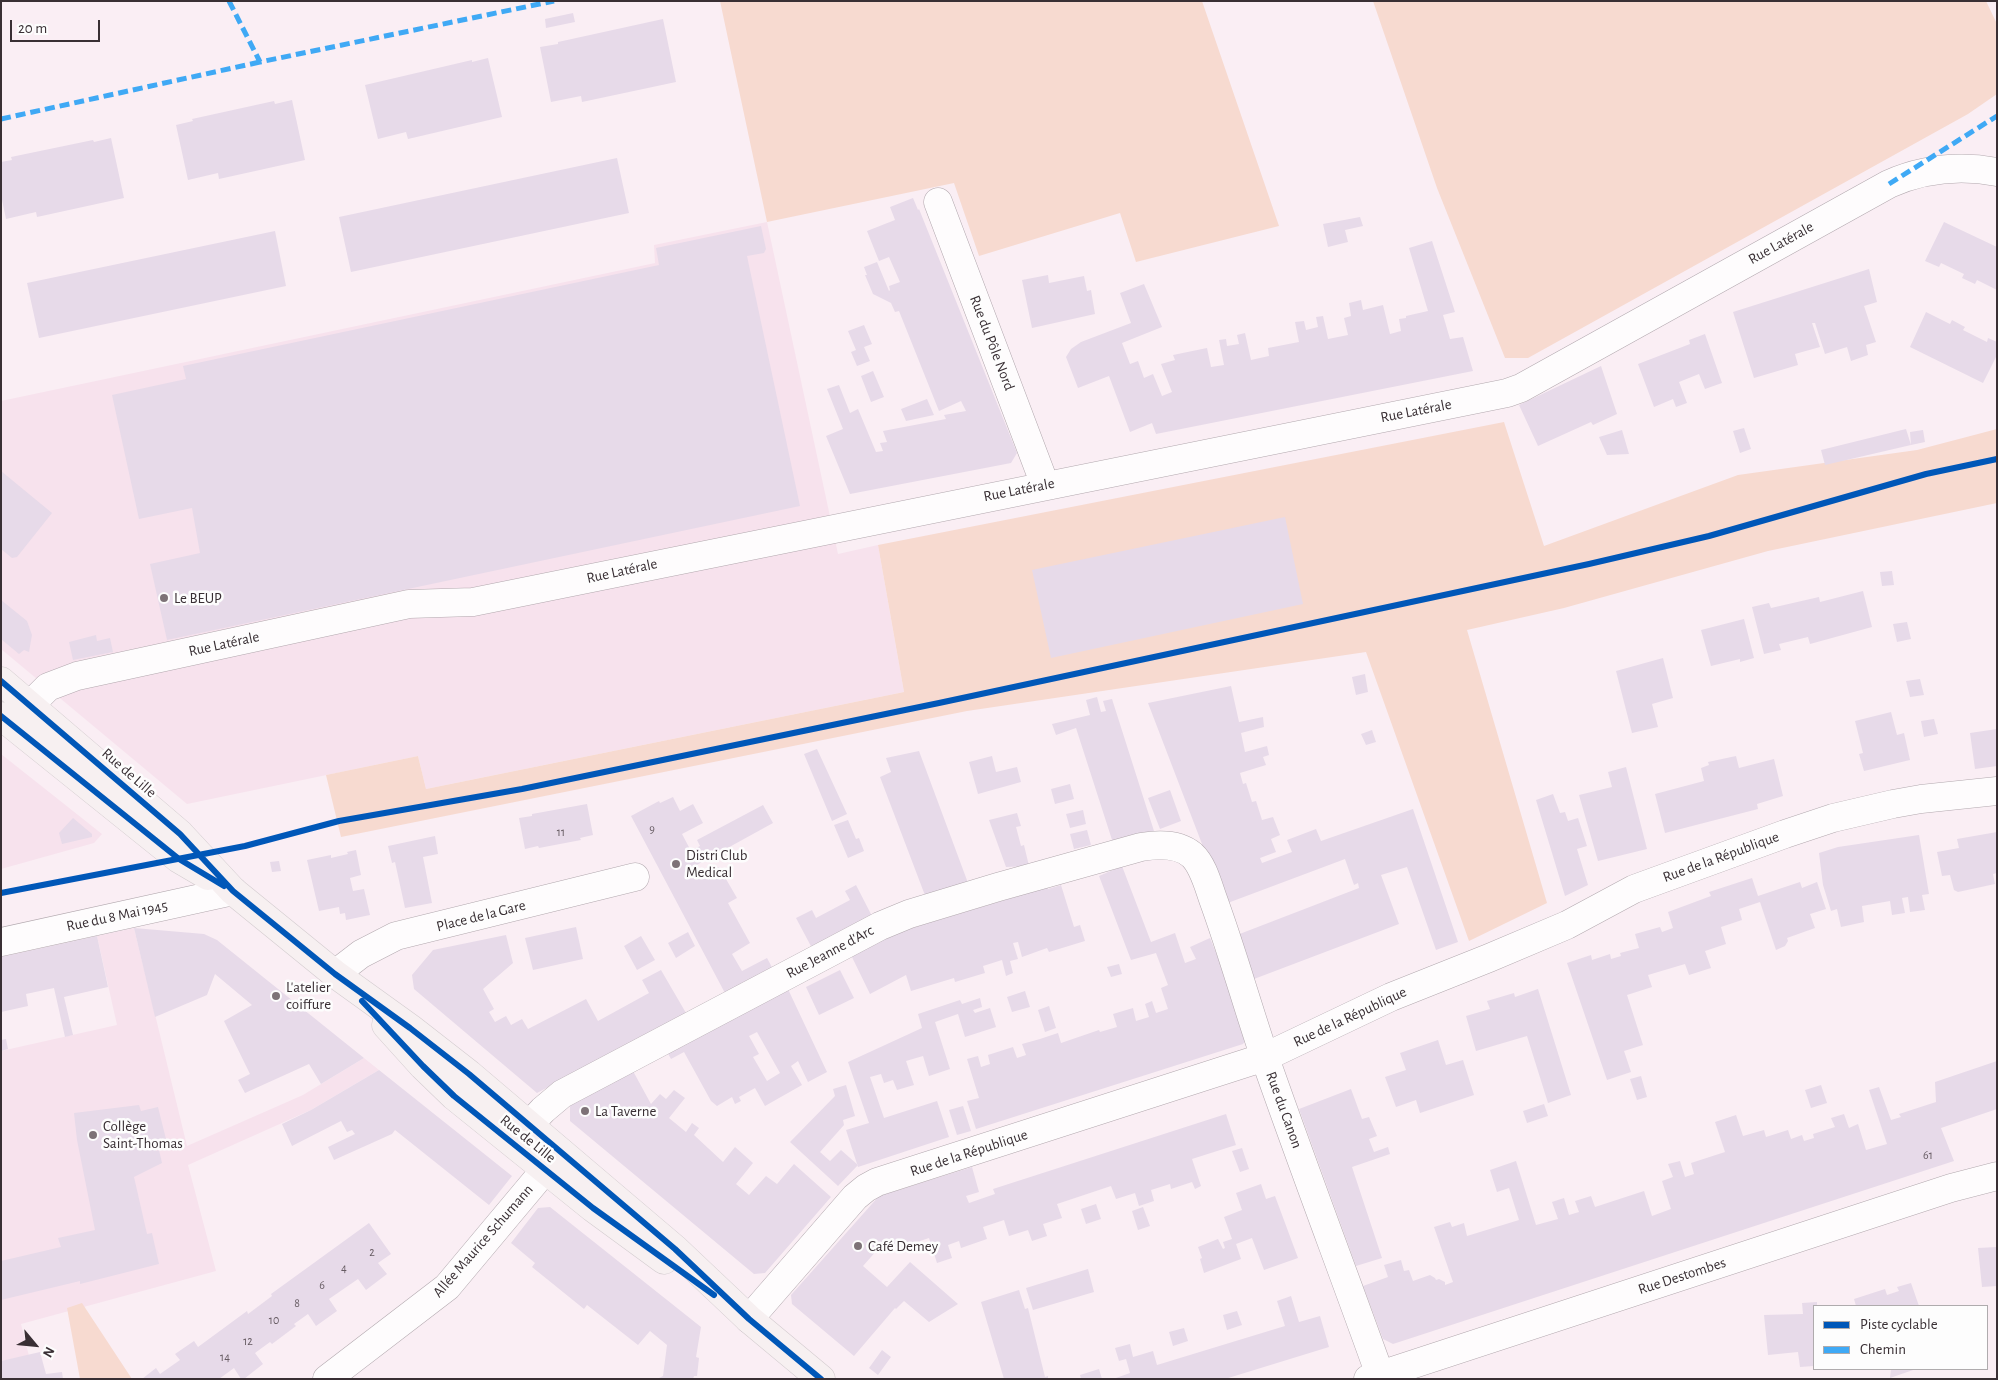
<!DOCTYPE html>
<html>
<head>
<meta charset="utf-8">
<style>
  body { margin:0 }
  #map { position:relative; width:1998px; height:1380px; overflow:hidden; background:#faeef4; font-family:"Alegreya Sans",sans-serif }
  canvas { display:block }
  .frame { position:absolute; inset:0; border:2px solid #392f34; pointer-events:none }
  .legend { position:absolute; left:1813px; top:1305px; width:175px; height:65px; box-sizing:border-box; background:#fdfdfd; border:1px solid #afabad; margin:0; padding:6px 9px; list-style:none; font-size:15px; color:#392f34 }
  .legend li { display:flex; align-items:center; gap:10px; height:25px }
  .legend b { width:25px; border:1px solid #afabad }
  .north { position:absolute; left:10px; top:1320px; width:50px; height:50px; -webkit-text-stroke:4px #fdfdfd; paint-order:stroke; rotate:118deg; font-size:14px; font-weight:700; line-height:20px; text-align:center; color:#392f34 }
  .north::after { content:''; display:block; margin:auto; width:18px; height:22px; background:#392f34; clip-path:polygon(50% 0,100% 100%,50% 72%,0 100%) }
  .scale { position:absolute; left:10px; top:20px; width:90px; height:22px; box-sizing:border-box; border:2px solid #392f34; border-top:0; padding-left:6px; font-size:15px; line-height:18px; white-space:nowrap; color:#392f34; -webkit-text-stroke:4px #fdfdfd; paint-order:stroke }
</style>
</head>
<body>
<div id="map">
<canvas width="1998" height="1380"></canvas>
<div class="frame"></div>
<ul class="legend">
<li><b style="height:6px;background:#0057b8"></b>Piste cyclable</li>
<li><b style="height:6px;background:#3fa9f5"></b>Chemin</li>
</ul>
<div class="north">N</div>
<div class="scale">20 m</div>
</div>
<script>
const g = document.querySelector('canvas').getContext('2d');
g.lineJoin = 'round';
function paint(path, color) { g.fillStyle = color; g.fill(path, 'evenodd'); }
function trace(path, color, width, dash) { g.strokeStyle = color; g.lineWidth = width; g.lineCap = dash ? 'butt' : 'round'; g.setLineDash(dash || []); g.stroke(path); }
function drawText(font, color, halo, rows, align = 'center') {
  g.font = font + ' "Alegreya Sans",sans-serif'; g.lineWidth = 5; g.setLineDash([]); g.textBaseline = 'middle'; g.strokeStyle = halo; g.fillStyle = color; for (const [text, x, y, turn = 0] of rows) {
    g.save(); g.translate(x, y); g.rotate((+turn || 0) * Math.PI / 180); g.textAlign = isNaN(turn) ? turn : align; if (halo) g.strokeText(text, 0, 0); g.fillText(text, 0, 0); g.restore();
  }
}
const built = new Path2D(`
  M767,222L838,554L878,545L904,692L426,789L418,756L187,804L1,649V401L655,263L654,245Z
  M1,754L102,834L94,843L1,869Z
  M134,928L187,1146L303,1095L364,1058L379,1070L311,1110L188,1165L216,1271L21,1324L29,1356L1,1361V1051L117,1025L97,936Z`);
const green = new Path2D(`
  M720,1H1202L1279,226L1136,262L1120,213L979,256L954,183L767,222Z
  M1373,1H1986L1997,24V94L1968,114L1528,358H1505L1437,188Z
  M1504,422L1544,546L1738,475L1917,450L1997,429V503L1768,551L1564,608L1467,630L1547,903L1469,941L1366,652L967,711L341,837L326,775L418,756L426,789L904,692L878,545Z
  M82,1303L132,1379H80L67,1308Z`);
const building = new Path2D(`
  M573,13L575,22L546,28L545,19Z
  M663,19L676,82L582,102L581,96L551,102L540,47L558,44V42Z
  M488,58L502,117L408,139L406,132L378,139L365,85L472,60V62Z
  M292,100L305,160L219,179L218,173L188,180L176,125L193,121L192,119L274,101L275,104Z
  M111,138L124,198L37,217L36,212L6,219L1,195V162L12,160L11,157L93,140L94,142Z
  M617,158L629,213L351,272L339,217Z
  M913,198L918,210L919,209L1017,453L1011,463L850,494L826,436L843,429L827,389L839,385L850,413L858,409L876,452L883,451L880,443L887,442L883,431L946,419L944,415L966,411L961,401L939,411L899,311L895,312L891,303L873,294L865,275H867L864,267L877,262L889,291L890,290L889,286L900,282L889,257L879,261L867,231L895,220L890,207Z
  M1360,217L1363,226L1345,230L1348,242L1328,247L1323,224Z
  M1944,222L1997,247V290L1977,280L1975,284L1962,278L1964,274L1941,263L1939,267L1925,261Z
  M761,226L766,249L764,253L747,256L800,506L167,640L150,564L200,553L192,508L139,519L112,395L186,379L183,366L659,265L656,248Z
  M275,231L286,286L39,338L27,283Z
  M1432,241L1455,312L1443,315L1450,339L1463,337L1473,371L1156,434L1152,423L1130,432L1109,376L1078,388L1066,357L1071,349L1081,342L1131,323L1120,293L1144,284L1162,327L1122,343L1130,364L1138,361L1144,378L1153,374L1162,396L1172,392L1161,364L1175,360L1173,355L1207,348L1211,367L1224,365L1219,340L1226,339L1227,346L1239,344L1237,335L1245,333L1251,360L1269,356L1268,348L1299,342L1295,322L1304,321L1306,330L1318,327L1316,317L1323,316L1328,339L1348,335L1344,318L1351,316L1349,303L1361,300L1363,310L1383,305L1390,334L1401,331L1399,319L1406,318V316L1428,311L1409,248Z
  M1869,269L1877,302L1864,306L1876,342L1866,345L1868,355L1851,361L1847,347L1825,354L1815,323H1812L1820,347L1795,354L1798,365L1754,378L1733,312Z
  M1048,275L1049,283L1084,276L1087,291L1091,290L1095,314L1032,328L1022,280Z
  M1926,312L1950,324L1952,320L1965,327L1963,330L1987,342L1988,338L1997,342V355L1983,383L1910,347Z
  M864,325L872,344L864,347L870,361L857,366L851,352L856,350L848,331Z
  M1705,334L1722,383L1705,389L1699,374L1679,382L1687,403L1676,407L1673,399L1654,407L1638,364L1690,344L1689,340Z
  M1601,366L1617,414L1593,425L1591,422L1538,446L1519,405Z
  M873,371L884,397L871,402L861,376Z
  M927,399L934,415L906,421L901,409Z
  M1744,428L1751,449L1740,453L1733,431Z
  M1906,429L1911,445L1825,465L1821,450Z
  M1622,430L1629,454L1607,455L1599,437Z
  M1923,430L1925,442L1911,445L1910,432Z
  M1,471L52,513L17,557L12,558L1,549Z
  M1285,517L1303,604L1051,658L1032,570Z
  M1892,571L1894,585L1882,586L1880,572Z
  M1863,591L1872,627L1810,644L1808,637L1779,644L1781,650L1764,654L1752,607L1769,603L1771,608L1819,597L1820,602Z
  M1,600L27,621L32,635L29,652L24,650L19,654L1,639Z
  M1744,619L1754,658L1740,662V659L1711,666L1701,630Z
  M1907,622L1911,639L1897,642L1893,624Z
  M96,635L97,641L110,638L113,652L73,660L69,642Z
  M1663,658L1673,698L1652,704L1658,727L1632,733L1616,671Z
  M1365,674L1368,692L1356,695L1352,677Z
  M1920,679L1924,695L1910,697L1906,681Z
  M1231,686L1239,722L1263,717L1264,727L1241,733L1245,752L1267,746L1269,755L1263,757L1266,765L1240,773L1243,784L1246,783L1252,802L1256,801L1262,820L1273,817L1280,835L1271,839L1276,852L1260,858L1262,863L1292,852L1287,840L1316,829L1321,841L1413,809L1458,942L1436,950L1407,867L1381,875L1399,924L1254,979L1237,935L1359,888L1358,883L1354,885L1345,859L1225,904L1148,703Z
  M1097,697L1101,712L1106,711L1103,701L1112,699L1154,831L1113,843L1076,728L1056,735L1052,724L1090,715L1086,700Z
  M1891,712L1897,735L1904,733L1910,760L1864,771L1859,754L1863,753L1855,721Z
  M1934,719L1938,734L1924,737L1921,721Z
  M1997,729V766L1975,769L1970,733Z
  M1372,730L1376,742L1366,745L1361,734Z
  M817,749L847,814L832,821L804,754Z
  M919,751L968,883L926,898L880,777L891,772L886,758Z
  M992,756L996,772L1017,767L1021,782L978,794L969,762Z
  M1736,756L1739,768L1774,759L1783,796L1757,804L1758,809L1665,833L1655,794L1704,781L1701,768L1709,765L1708,762Z
  M1626,767L1647,849L1598,861L1579,795L1612,787L1608,772Z
  M1070,784L1074,799L1055,804L1051,789Z
  M1170,790L1181,821L1160,829L1148,798Z
  M1553,794L1560,813L1565,812L1568,821L1578,818L1587,846L1577,849L1588,885L1565,896L1536,800Z
  M673,797L680,811L693,804L703,823L682,834L691,851L700,846L697,840L763,805L773,823L693,867L699,878L719,867L737,898L728,903L750,943L732,954L742,971L767,958L774,971L726,995L631,816L659,801L660,803Z
  M587,804L593,835L580,838L581,840L539,848L538,846L525,849L519,818L532,816V814Z
  M1083,810L1086,824L1070,828L1066,814Z
  M1017,813L1021,826L1016,827L1021,846L1024,845L1029,866L1006,867L989,820Z
  M73,818L92,834V837L62,844L59,833Z
  M848,820L856,839L859,838L864,851L848,858L834,825Z
  M1087,830L1091,845L1074,849L1070,834Z
  M1997,832V873L1993,874L1995,884L1958,892L1954,890L1950,875L1942,876L1937,852L1959,848L1957,839Z
  M1919,835L1929,894L1922,895L1925,910L1910,912L1908,897L1902,898L1905,913L1892,915L1890,901L1862,906L1864,922L1841,927L1837,909L1831,911L1823,885L1819,853L1838,847Z
  M435,836L438,854L423,857L432,903L405,908L395,862L392,863L388,846Z
  M356,850L361,875L350,878L353,891L364,889L370,915L346,920L345,913L340,914L339,907L319,911L307,860L331,855V858L348,854L347,852Z
  M279,861L281,871L272,872L270,862Z
  M1122,866L1151,942L1175,933L1185,963L1196,959L1190,947L1210,938L1249,1035L1243,1044L976,1129L967,1101L979,1098L967,1059L978,1056L981,1067L990,1064L988,1055L1013,1047L1017,1058L1026,1055L1022,1044L1040,1039L1058,1033L1061,1043L1099,1030L1100,1032L1117,1027L1113,1014L1133,1008L1136,1021L1149,1017L1145,1004L1152,1001L1156,1013L1168,1009L1161,988L1168,985L1156,953L1131,960L1099,876Z
  M1752,878L1758,896L1800,882L1802,888L1817,882L1826,909L1810,914L1815,928L1787,938L1788,941L1785,946L1776,950L1760,902L1739,909L1742,920L1721,927L1726,944L1705,951L1711,968L1689,975L1685,964L1648,975L1652,987L1627,995L1643,1045L1624,1051L1631,1072L1607,1080L1567,963L1591,955L1592,960L1610,954L1611,959L1621,956L1620,953L1639,948L1635,934L1660,927L1662,932L1673,928L1668,912L1711,896L1709,892Z
  M856,885L873,918L813,950L796,918L812,910L816,918L850,900L845,891Z
  M1061,885L1074,927L1080,925L1085,941L1049,952L1047,948L1022,957L1018,942L1013,943L1018,959L1010,961L1013,973L1006,976L1002,960L983,966L985,973L955,982L954,978L911,991L906,975L870,994L851,955L895,933L1048,887V889Z
  M576,927L583,959L533,970L525,938Z
  M134,928L204,934L217,940L364,1058L321,1084L309,1064L245,1093L238,1080L250,1074L224,1021L252,1005L215,974L207,995L155,1017Z
  M688,932L695,946L676,958L668,943Z
  M506,935L513,963L483,989L494,1009L489,1012L495,1022L506,1016L511,1025L522,1019L528,1029L586,999L598,1021L649,993L642,980L661,970L686,1013L537,1093L414,989L412,975L433,950Z
  M97,936L108,987L64,997L73,1035L65,1037L54,988L26,994L28,1006L1,1012V957Z
  M641,936L655,960L637,970L624,946Z
  M1119,964L1122,974L1111,977L1107,967Z
  M840,970L854,998L819,1015L806,987Z
  M787,987L827,1072L808,1082L798,1061L791,1066L802,1085L765,1106L755,1088L739,1097L741,1101L735,1104L732,1097L717,1106L711,1101L684,1052L671,1059L667,1052ZM757,1032L780,1073L767,1081L753,1057L759,1054L749,1036Z
  M1538,989L1571,1095L1548,1103L1527,1036L1476,1051L1466,1016L1490,1009L1487,1001L1514,993L1515,997Z
  M1025,991L1030,1007L1012,1012L1007,997Z
  M980,998L982,1007L973,1010L975,1013L990,1008L996,1027L965,1037L958,1014L935,1022L950,1069L929,1076L923,1056L906,1061L914,1085L897,1090L893,1080L884,1083L881,1074L870,1077L884,1118L937,1101L949,1137L858,1167L846,1130L869,1123L848,1062L922,1028L918,1014L960,1000L962,1004Z
  M1049,1006L1056,1028L1045,1032L1038,1010Z
  M6,1039L8,1049L1,1051V1040Z
  M1438,1040L1446,1065L1463,1060L1474,1095L1420,1113L1416,1100L1396,1107L1385,1077L1406,1070L1400,1053Z
  M1997,1061V1109L1941,1128L1954,1161L1393,1344L1383,1339L1363,1286L1388,1277L1384,1265L1401,1260L1404,1271L1409,1270L1413,1281L1430,1275L1435,1278L1436,1280L1439,1279L1445,1282V1285L1453,1282L1434,1227L1450,1222L1452,1227L1464,1223L1467,1236L1519,1220L1509,1188L1497,1192L1490,1170L1516,1161L1536,1225L1558,1219L1552,1202L1564,1198L1569,1215L1579,1212L1575,1201L1591,1196L1595,1207L1644,1191L1652,1216L1671,1209L1662,1181L1673,1177L1668,1164L1680,1161L1685,1177L1694,1174L1691,1163L1725,1152L1715,1122L1736,1115L1743,1136L1764,1130L1766,1137L1788,1130L1791,1139L1802,1135L1804,1141L1814,1138L1813,1134L1835,1127L1831,1118L1844,1114L1849,1128L1858,1124L1866,1150L1887,1144L1869,1090L1879,1087L1891,1120L1901,1117L1899,1114L1936,1102L1935,1082Z
  M379,1070L512,1176L489,1205L395,1130L392,1134L334,1160L328,1147L355,1134L352,1130L347,1132L341,1121L292,1146L282,1124L311,1110Z
  M633,1071L651,1104L660,1094L666,1099L674,1090L685,1098L669,1118L686,1132L692,1123L699,1128L694,1135L723,1162L735,1147L753,1163L736,1184L749,1195L766,1176L777,1184L794,1164L831,1197L765,1273L754,1274L570,1121V1105Z
  M1641,1076L1647,1097L1637,1100L1630,1079Z
  M846,1085L855,1116L843,1120L844,1125L820,1152L830,1161L841,1150L858,1165L838,1186L790,1142L835,1096L833,1089Z
  M1821,1085L1827,1103L1811,1108L1805,1090Z
  M1351,1089L1362,1119L1369,1117L1377,1136L1369,1139L1374,1152L1388,1147L1390,1154L1352,1167L1382,1258L1356,1266L1299,1109Z
  M1544,1104L1548,1116L1527,1123L1523,1111Z
  M139,1105L141,1111L158,1107L167,1143L155,1147L156,1151L159,1150L162,1163L134,1177L147,1234L152,1233L159,1264L80,1284V1281L1,1300V1261L61,1247L58,1238L95,1230L77,1140L74,1113Z
  M963,1106L971,1131L957,1135L949,1110Z
  M1226,1114L1236,1145L1192,1159L1201,1186L1195,1189L1192,1182L1171,1189L1170,1184L1151,1190L1154,1201L1139,1206L1135,1193L1116,1199L1111,1186L1057,1204L1062,1218L1043,1224L1047,1236L1032,1241L1028,1230L1009,1236L1004,1220L983,1227L987,1239L961,1248L959,1241L948,1245L952,1258L937,1263L929,1238L908,1245L901,1253L886,1240L863,1266L887,1287L910,1262L958,1304L929,1322L904,1301L896,1309L895,1308L854,1356L792,1304L791,1295L879,1196L972,1167L979,1192L966,1196L969,1203L995,1194L993,1189Z
  M1242,1148L1249,1169L1240,1172L1232,1151Z
  M1261,1184L1266,1199L1275,1196L1298,1258L1264,1270L1252,1238L1236,1244L1241,1259L1204,1273L1200,1259L1202,1258L1198,1247L1218,1239L1223,1249L1225,1248L1223,1242L1232,1239L1224,1217L1242,1210L1236,1193Z
  M1096,1204L1101,1219L1086,1224L1081,1209Z
  M550,1207L701,1327L696,1357L699,1358L697,1376H694L693,1379H657L663,1376L667,1345L650,1331L638,1345L587,1305L584,1309L532,1267L535,1263L511,1243L538,1208Z
  M1143,1207L1150,1226L1138,1230L1132,1211Z
  M369,1223L391,1254L378,1263L387,1274L366,1290L358,1279L329,1299L337,1311L316,1326L308,1314L294,1324L296,1326L272,1344L270,1342L255,1353L263,1364L244,1379H241L234,1368L219,1379H142L156,1368L160,1374L180,1360L175,1354L194,1341L198,1347L247,1311L248,1314L272,1296L271,1294Z
  M1997,1247V1286L1982,1287L1978,1248Z
  M1088,1269L1094,1292L1033,1310L1026,1288Z
  M1911,1283L1919,1306H1856L1854,1299L1885,1289L1887,1295L1899,1291L1897,1287Z
  M1019,1290L1025,1309L1028,1308L1045,1377L1048,1376V1379H1004L981,1302Z
  M1291,1296L1299,1322L1320,1316L1329,1347L1225,1379H1113L1130,1373L1126,1359L1119,1361L1115,1348L1130,1344L1133,1357L1153,1351L1157,1365L1285,1326L1277,1301Z
  M1817,1302V1306H1814V1366L1800,1367L1798,1352L1768,1355L1764,1315L1803,1314L1802,1303Z
  M1237,1311L1242,1325L1227,1330L1223,1315Z
  M1184,1328L1188,1341L1173,1346L1169,1332Z
  M882,1350L891,1357L878,1375L869,1368Z
  M40,1352L46,1374L62,1372L63,1379H1V1361Z
  M1099,1369L1102,1379H1081L1080,1375Z
  M1891,1369H1916L1890,1378Z`);
const street = new Path2D(`
  M938,202L1045,485
  M12,723L48,687L77,676L409,604L473,602L1507,393L1521,388L1889,184C1923,169 1960,165 1997,172
  M1,942L233,891
  M335,974L361,954L396,936L635,877
  M513,1142L543,1110L562,1094L880,926L909,914L998,887L1141,847C1158,844 1178,843 1192,855C1203,865 1208,885 1213,899C1232,951 1247,1005 1265,1058C1302,1164 1342,1269 1380,1375
  M749,1319L855,1197L866,1188L877,1182L1265,1057L1391,997L1489,958L1567,925L1634,889L1785,834L1833,818L1893,804L1921,799L1997,791
  M327,1379L447,1287L560,1152
  M1368,1379L1951,1188L1997,1176`);
const primary = new Path2D(`
  M1,681L180,834L233,891L335,974L410,1028L469,1074L675,1249L749,1319L821,1379
  M1,716L179,859L208,876
  M386,1025L423,1066L454,1096L593,1208L664,1260`);
const quiet = new Path2D(`
  M229,1L260,62L554,1
  M1,119L260,62
  M1889,184L1997,116`);
const cycleway = new Path2D(`
  M1,681L180,834L233,891L335,974L410,1028L469,1074L675,1249L749,1319L821,1379
  M1,716L179,859L224,886
  M1,893L245,846L339,821L522,789L939,703L1589,564L1709,536L1926,474L1997,459
  M362,1001L423,1066L454,1096L593,1208L714,1295`);
const markers = [
  [164,598,5,"#7d7277"],
  [676,864,5,"#7d7277"],
  [276,996,5,"#7d7277"],
  [585,1111,5,"#7d7277"],
  [93,1135,5,"#7d7277"],
  [858,1246,5,"#7d7277"]
];
const numberNames = [
  ["9",652,829],
  ["11",561,832],
  ["61",1928,1155],
  ["2",372,1252],
  ["4",344,1268],
  ["6",322,1285],
  ["8",297,1303],
  ["10",274,1320],
  ["12",248,1341],
  ["14",225,1357]
];
const streetNames = [
  ["Rue Latérale",1781,243,-29],
  ["Rue du Pôle Nord",992,343,69],
  ["Rue Latérale",1416,411,-11],
  ["Rue Latérale",1019,490,-11],
  ["Rue Latérale",622,571,-12],
  ["Rue Latérale",224,644,-12],
  ["Rue de Lille",129,773,41],
  ["Rue de la République",1721,857,-20],
  ["Rue du 8 Mai 1945",117,916,-12],
  ["Place de la Gare",481,916,-14],
  ["Rue Jeanne d'Arc",830,952,-28],
  ["Rue de la République",1350,1017,-25],
  ["Rue du Canon",1284,1110,70],
  ["Rue de Lille",528,1139,39],
  ["Rue de la République",969,1153,-18],
  ["Allée Maurice Schumann",483,1241,-49],
  ["Rue Destombes",1682,1276,-18]
];
const poiNames = [
  ["Le BEUP",174,598],
  ["Distri Club",686,855],
  ["Medical",686,872],
  ["L'atelier",286,987],
  ["coiffure",286,1004],
  ["La Taverne",595,1111],
  ["Collège",103,1126],
  ["Saint-Thomas",103,1143],
  ["Café Demey",868,1246]
];
paint(built, '#f7e2ed');
paint(green, '#f7dad0');
paint(building, '#e7dae9');
trace(street, '#b2a8ae', 29);
trace(primary, '#d2cbce', 29);
trace(street, '#fefcfd', 28);
trace(primary, '#f7f0f1', 28);
trace(quiet, '#3fa9f5', 5, [10, 5]);
trace(cycleway, '#0057b8', 6);
for (const [x, y, r, color] of markers) { const dot = new Path2D(); dot.arc(x, y, r, 0, 2 * Math.PI); g.fillStyle = color; g.fill(dot); trace(dot, '#fdfdfd', 2); }
drawText('12px', '#665b62', null, numberNames);
drawText('15px', '#392f34', '#fdfdfd', streetNames);
drawText('15px', '#392f34', '#fdfdfd', poiNames, 'left');
</script>
</body>
</html>
